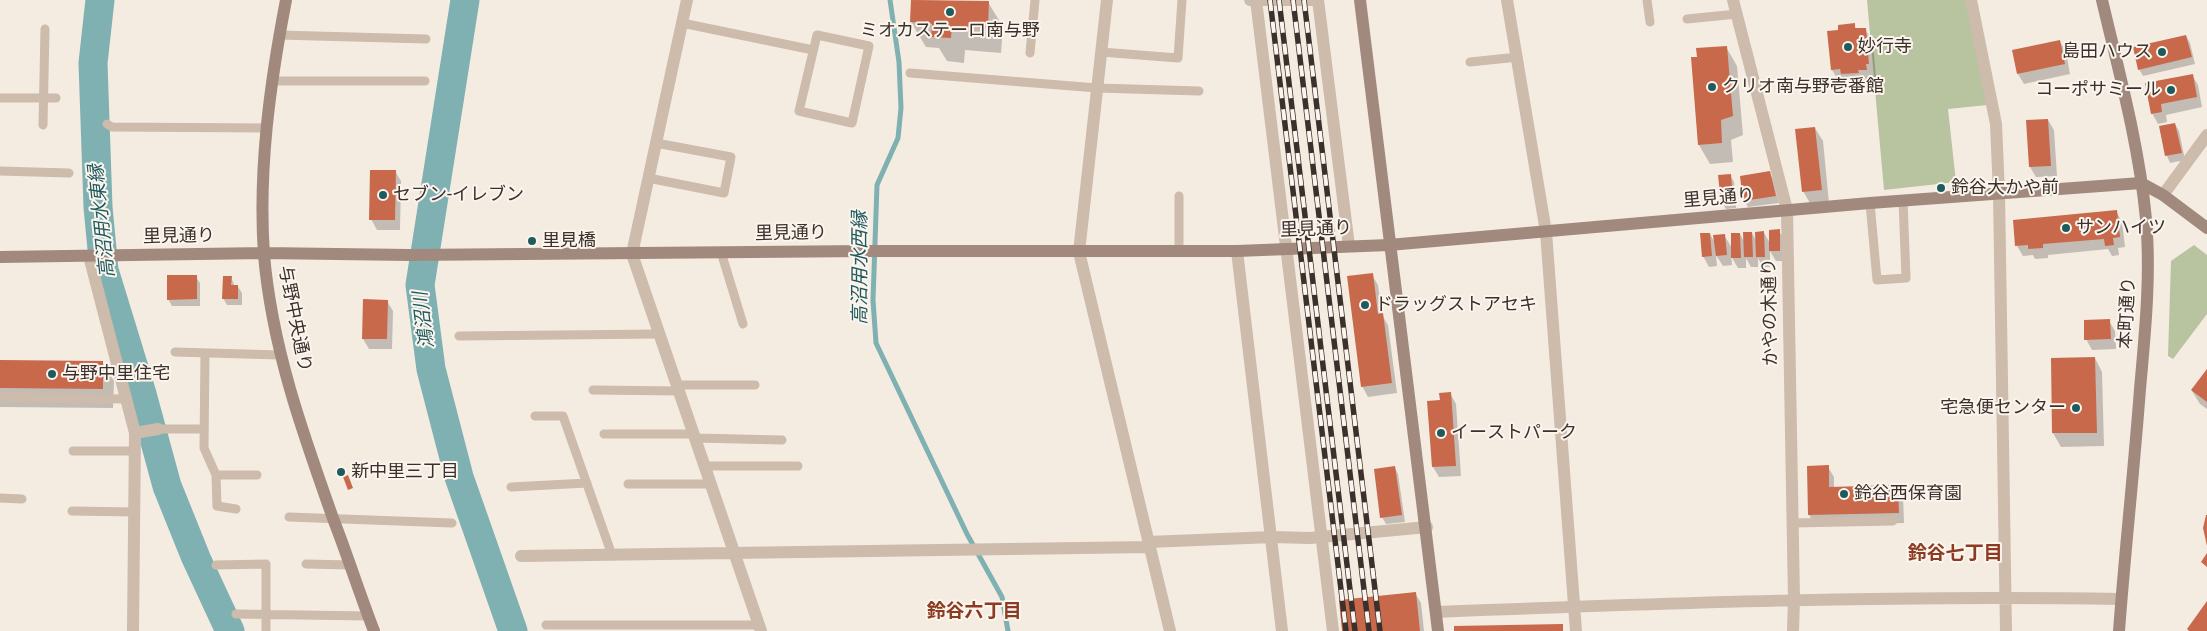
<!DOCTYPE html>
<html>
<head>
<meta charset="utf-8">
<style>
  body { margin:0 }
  canvas { display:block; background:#f4ebe1 }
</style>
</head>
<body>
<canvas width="2207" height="631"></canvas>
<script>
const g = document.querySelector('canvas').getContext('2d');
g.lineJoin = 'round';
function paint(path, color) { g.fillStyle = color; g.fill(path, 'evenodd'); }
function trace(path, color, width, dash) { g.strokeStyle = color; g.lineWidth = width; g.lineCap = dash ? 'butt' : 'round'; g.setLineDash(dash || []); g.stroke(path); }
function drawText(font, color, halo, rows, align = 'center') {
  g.font = font + ' Roboto,"Noto Sans JP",sans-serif'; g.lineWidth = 4; g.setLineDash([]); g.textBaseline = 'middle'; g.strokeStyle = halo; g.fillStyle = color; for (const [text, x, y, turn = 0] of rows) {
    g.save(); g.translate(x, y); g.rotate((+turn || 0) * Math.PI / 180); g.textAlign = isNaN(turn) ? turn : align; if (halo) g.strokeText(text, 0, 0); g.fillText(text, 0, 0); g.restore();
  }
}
const green = new Path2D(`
  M1867,0H1967L1987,105L1948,109L1956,182L1884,190Z
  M2194,245L2207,255V314L2173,359L2168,356L2171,261Z`);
const shadow = new Path2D(`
  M913,0L988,2L1003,27L1001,53L965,50L964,63L947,61L939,48L926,47L911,22Z
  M1854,25L1857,30L1865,29L1873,43L1876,77H1873L1874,83L1865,84L1866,87L1850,88L1847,83H1840L1832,70L1840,31Z
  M2186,36L2190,43L2195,64L2143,76L2139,69Z
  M2060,42L2066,52L2070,74L2024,84L2018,74Z
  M1726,47L1737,66L1743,135L1731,140L1733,162L1710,164L1699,145L1692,59Z
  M2192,75L2198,85L2202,107L2166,115L2167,122L2158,124L2152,113L2146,84Z
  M2048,120L2054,130L2057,176L2036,177L2030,167Z
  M2175,124L2179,131L2185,160L2170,163L2167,156L2160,127Z
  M1815,128L1823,141L1829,203L1811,205L1803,191Z
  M395,171L401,181L400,230H377L371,219Z
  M1769,172L1773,179L1779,203L1748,207L1744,200Z
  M1730,175L1734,182L1736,208L1726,209L1722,202Z
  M2116,211L2122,222L2125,247L2118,248L2119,255L2112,256L2108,249L2048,255V258L2035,259L2033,255L2023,256L2017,246Z
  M1779,231L1785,241V261H1776L1770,251V267H1763L1758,258V267H1751L1746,258V268H1738L1731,256L1732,265L1723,266L1716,255L1717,266L1709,267L1703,256L1710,234L1716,245L1724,235L1732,248L1740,234L1745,243L1752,233L1757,242L1764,233L1770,243Z
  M1372,275L1378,285L1382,315L1388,325L1397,393L1368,397L1362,386Z
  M196,277L200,283V306H172L168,299Z
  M231,277L235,287H238L242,293V305H227L223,298Z
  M387,301L393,311L392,349H369L363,339Z
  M2109,321L2115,331L2116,349L2092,350L2086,339Z
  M2095,358L2102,372L2104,446L2061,447L2053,433L2052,359Z
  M0,361L102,362L114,381L113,408L0,407Z
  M2207,371V409L2200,404L2192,391Z
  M1450,393L1456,404L1461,476L1439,477L1433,467L1441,401Z
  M1828,467L1834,477V488L1897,486L1903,496L1904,523L1815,525L1809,515Z
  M1395,468L1398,474L1405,522L1386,524L1382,517Z
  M1415,593L1421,603L1424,631H1344Z`);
const stream = new Path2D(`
  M890,0L899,62L901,108L898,138L877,185L873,300L876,343L967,534L1002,597L1008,631`);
const river = new Path2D(`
  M100,0L93,63L98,207L104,270L142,394L167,486L196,558L230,631
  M465,0L420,285L431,369L459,477L513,631`);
const building = new Path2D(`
  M911,0L989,1L988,28L952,26L951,38L931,37L932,24L910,22Z
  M1855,23V28H1866L1869,64H1866L1867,70H1858L1859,73L1841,74L1840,69L1831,70L1827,31L1838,30V25Z
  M2186,35L2192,57L2138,70L2133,47Z
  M2060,40L2065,64L2017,74L2012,50Z
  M1727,46L1733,116L1721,120L1722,143L1698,145L1691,57H1697L1696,48Z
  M2193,74L2197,97L2161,104L2162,112L2151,114L2145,83Z
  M2048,119L2051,166L2029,167L2026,120Z
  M2175,123L2182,153L2165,156L2159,126Z
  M1815,127L1822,190L1802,192L1795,129Z
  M370,170H396L395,220H369Z
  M1770,171L1776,196L1743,201L1740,176Z
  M1731,174L1733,201L1721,203L1718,175Z
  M2117,210L2120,237L2113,238L2114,245L2105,246L2104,239L2043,244V248L2028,249V245L2015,246L2013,220Z
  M1780,229V251H1769V230Z
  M1764,231L1765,257H1756L1755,232Z
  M1743,232H1752L1753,257H1744Z
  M1700,233H1710L1712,256L1702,257Z
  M1731,233H1740L1741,258H1731Z
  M1725,234L1727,255L1716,256L1713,235Z
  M1373,273L1378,314L1383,313L1392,383L1361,387L1347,276Z
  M167,275H197V299L167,300Z
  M223,276H232L231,285H238V299H222Z
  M363,299L388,300L387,339H362Z
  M2110,319L2111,339L2084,340V320Z
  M2095,357L2097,433H2052L2051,358Z
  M0,360L103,361V389L0,388Z
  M2207,369V402L2191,390Z
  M1451,392L1456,466L1432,467L1427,401L1440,400L1439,393Z
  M1829,465V487L1898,485L1899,513L1808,515L1807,466Z
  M1395,466L1402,515L1380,518L1374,469Z
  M348,475L353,488L348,490L343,477Z
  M2206,515H2207V546L2203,528Z
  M2207,553V567L2201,562Z
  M1416,592L1420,631H1342L1339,600Z
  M2207,601V631H2189L2187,629Z
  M1563,624V631H1454V626Z`);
const lane = new Path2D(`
  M1647,0L1650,22
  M1687,19L1737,14
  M682,23L813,50
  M279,35L426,39
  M817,35L869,46L852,123L799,111Z
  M1101,52L1178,58L1182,0
  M1030,53L1035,0
  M1470,62L1518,57
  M910,73L1097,88L1199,91
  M271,81H425
  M0,98H56
  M107,124L112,127L267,128
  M43,125L45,29
  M0,171L69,173
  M648,178L724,193L731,157L656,143
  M1870,203L1877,280L1906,278L1903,200
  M721,252L743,324
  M1179,252V196
  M459,336L659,334
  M175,352L280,355
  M205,353L204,448L216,475L217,506L236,509
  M677,385H755
  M593,390L679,391
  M0,397L126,399
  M535,416H563L612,555
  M158,429H204
  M604,434H693
  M695,438L782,440
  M73,451H134
  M704,466H798
  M216,475H257
  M628,484H711
  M511,487L587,483
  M0,498L22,499
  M72,511L134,512
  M289,517L452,523
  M1793,523L1893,521
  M306,564L350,565
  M216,565L266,564V631
  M236,614L368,616
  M546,625H759`);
const street = new Path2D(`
  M687,0L632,254L761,631
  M1107,0L1079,252L1170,631
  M1250,0H1313
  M1256,0L1333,631
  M1318,0L1349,246
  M1507,0L1546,232L1576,631
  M1733,0L1787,210L1794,600L1793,631
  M1971,0L1996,124L1999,193L2006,631
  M2163,195L2207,135
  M1237,251L1282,631
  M89,256L135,433L133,631
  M135,433L158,429
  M1148,542L1272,537L1310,538L1427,527
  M521,556L1150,547
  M1436,612C1664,603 1893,595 2121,599`);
const secondary = new Path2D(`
  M286,0C270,83 258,170 264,255C272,348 303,434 334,521C348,557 360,595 374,631
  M1360,0L1438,631
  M2102,0C2119,72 2139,145 2146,219C2151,276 2145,333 2140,389C2134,470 2125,550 2119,631
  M0,257L264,253L409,255L867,251H1237L1389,245L1870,203L2141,183L2163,195L2207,228`);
const rail = new Path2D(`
  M1270,0L1346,631
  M1279,0L1355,631
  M1293,0L1369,631
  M1304,0L1380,631`);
const markers = [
  [950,12,5,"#1f5a5e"],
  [1848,47,5,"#1f5a5e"],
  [2162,52,5,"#1f5a5e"],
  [1712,87,5,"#1f5a5e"],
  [2171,90,5,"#1f5a5e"],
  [1941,188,5,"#1f5a5e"],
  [383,195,5,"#1f5a5e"],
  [2066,228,5,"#1f5a5e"],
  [532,241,5,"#1f5a5e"],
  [1365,305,5,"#1f5a5e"],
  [52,374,5,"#1f5a5e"],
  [2076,408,5,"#1f5a5e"],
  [1441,433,5,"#1f5a5e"],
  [341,472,5,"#1f5a5e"],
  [1844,494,5,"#1f5a5e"]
];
const poiNames = [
  ["ミオカステーロ南与野",950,31,"center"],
  ["妙行寺",1858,47],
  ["島田ハウス",2152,52,"right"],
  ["クリオ南与野壱番館",1722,87],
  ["コーポサミール",2161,90,"right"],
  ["鈴谷大かや前",1951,188],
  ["セブン-イレブン",393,195],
  ["サンハイツ",2076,228],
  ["里見橋",542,241],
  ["ドラッグストアセキ",1375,305],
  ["与野中里住宅",62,374],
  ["宅急便センター",2066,408,"right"],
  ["イーストパーク",1451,433],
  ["新中里三丁目",351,472],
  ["鈴谷西保育園",1854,494]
];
const streetNames = [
  ["里見通り",1719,199,-5],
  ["里見通り",1316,230,-2],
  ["里見通り",791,234,-1],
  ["里見通り",179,237,-1],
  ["かやの木通り",1771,312,-91],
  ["本町通り",2128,313,-87],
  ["与野中央通り",294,319,79]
];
const waterNames = [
  ["高沼用水東縁",103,221,-96],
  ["高沼用水西縁",861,268,-90],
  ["鴻沼川",425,320,-97]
];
const neighbourhoodNames = [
  ["鈴谷七丁目",1955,554],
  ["鈴谷六丁目",974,612]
];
paint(green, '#b8c4a0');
paint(shadow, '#0003');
trace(stream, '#7fb0b2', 5);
trace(river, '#7fb0b2', 29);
paint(building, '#c8694b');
trace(lane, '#cdbbac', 9);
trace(street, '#cdbbac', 12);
trace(secondary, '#a18a7d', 12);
trace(rail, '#3b302b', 5.5);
trace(rail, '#fbf5ee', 4, [11]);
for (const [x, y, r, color] of markers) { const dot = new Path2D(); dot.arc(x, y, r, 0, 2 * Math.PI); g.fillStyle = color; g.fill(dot); trace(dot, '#fbf5ee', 2); }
drawText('18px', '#3b302b', '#fbf5ee', poiNames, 'left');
drawText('18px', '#3b302b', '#fbf5ee', streetNames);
drawText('italic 19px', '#1f5a5e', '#fbf5ee', waterNames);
drawText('bold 19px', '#8c3b22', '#fbf5ee', neighbourhoodNames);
</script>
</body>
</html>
